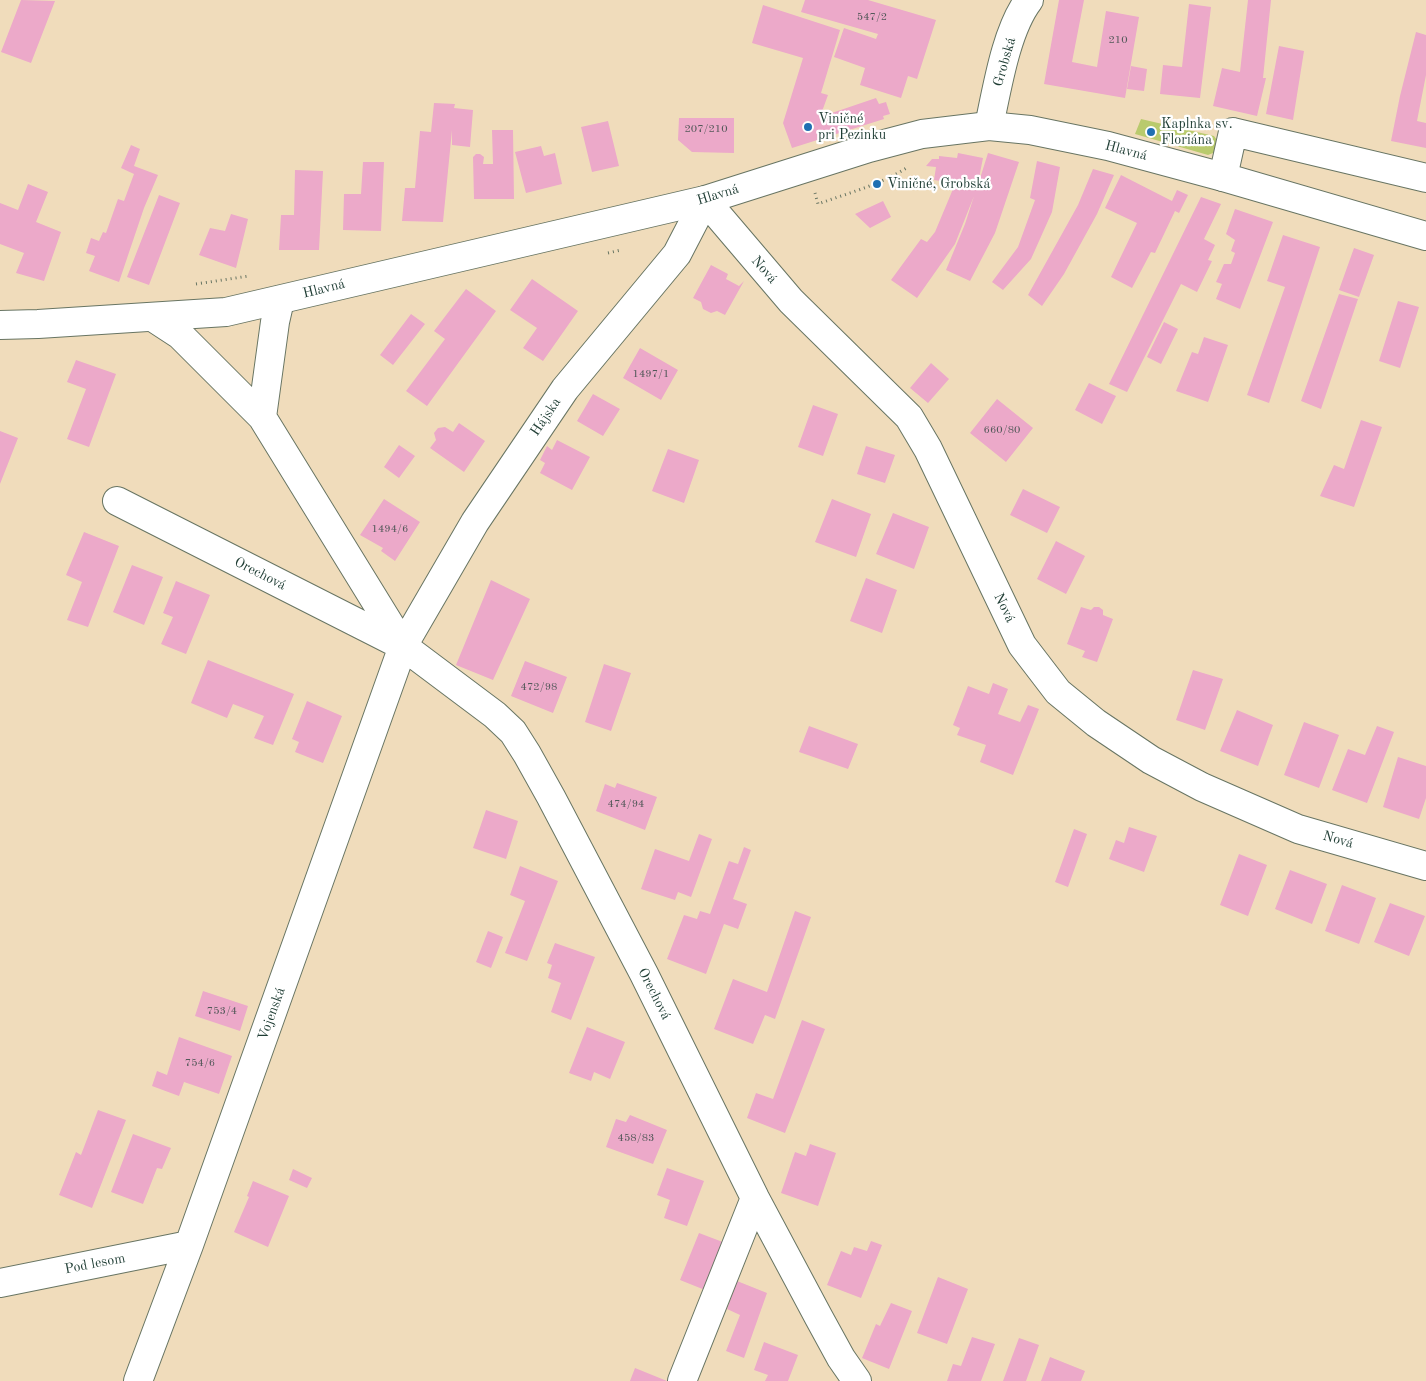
<!DOCTYPE html>
<html>
<head>
<meta charset="utf-8">
<style>
  body { margin:0 }
  canvas { display:block; background:#f0dcbb }
</style>
</head>
<body>
<canvas width="1426" height="1381"></canvas>
<script>
const g = document.querySelector('canvas').getContext('2d');
g.lineJoin = 'round';
function paint(path, color) { g.fillStyle = color; g.fill(path, 'evenodd'); }
function trace(path, color, width, dash) { g.strokeStyle = color; g.lineWidth = width; g.lineCap = dash ? 'butt' : 'round'; g.setLineDash(dash || []); g.stroke(path); }
function drawText(font, color, halo, rows, align = 'center') {
  g.font = font + ' "Old Standard TT",serif'; g.lineWidth = 4.5; g.setLineDash([]); g.textBaseline = 'middle'; g.strokeStyle = halo; g.fillStyle = color; for (const [text, x, y, turn = 0] of rows) {
    g.save(); g.translate(x, y); g.rotate((+turn || 0) * Math.PI / 180); g.textAlign = isNaN(turn) ? turn : align; if (halo) g.strokeText(text, 0, 0); g.fillText(text, 0, 0); g.restore();
  }
}
const green = new Path2D(`
  M1141,119L1214,136L1219,143V150L1213,153L1208,155L1135,134Z`);
const building = new Path2D(`
  M21,0L55,1L31,63L1,52Z
  M805,0H868L936,20L917,79L908,76L901,98L860,85L865,68L834,57L844,28L876,39L878,34L801,12Z
  M1059,0H1084L1072,62L1097,67L1106,11L1139,17L1125,98L1044,84Z
  M1248,0H1271L1263,78H1266L1257,116L1213,106L1222,68L1240,72Z
  M1189,4L1211,7L1200,98L1160,94L1163,65L1182,67Z
  M763,5L840,30L821,93L828,95L820,117L876,98L879,104L886,102L890,114L883,116L884,119L792,148L783,123L803,58L752,43Z
  M1416,32L1426,35V75L1417,121L1426,123V148L1391,141L1400,96Z
  M1279,46L1304,51L1293,120L1266,114Z
  M1131,66L1147,69L1144,91L1127,89Z
  M434,103L455,104L454,108L473,110L470,147L452,145V130L443,222L402,221L405,188H415L420,131L431,132Z
  M679,118H734V153L692,152L678,140Z
  M608,121L619,166L592,172L581,127Z
  M492,130H513L514,199H474L473,157L476,154H480L484,157L483,164H493Z
  M131,145L140,149L134,166L158,175L144,208L119,282L89,271L95,256L86,253L91,238L99,241L103,232L106,233L118,199L124,201L134,174L121,168Z
  M541,146L544,156L555,153L562,184L526,193L515,152Z
  M958,153L983,158L977,188L988,153L1019,162L995,233L970,281L946,270L965,224L974,196L955,244L917,298L891,280L921,239L927,242L935,232L953,189V183L934,180L936,167L926,166L932,159H939V156L957,158Z
  M1037,161L1060,167L1052,212L1031,259L1003,290L992,282L1018,247L1035,200L1030,198Z
  M363,162H384L381,231L343,230L344,194H361Z
  M1093,169L1114,175L1097,214L1064,274L1042,306L1028,295L1078,205Z
  M295,170L323,171L319,250H279L281,215H294Z
  M1121,175L1172,201L1177,190L1188,195L1179,213L1175,211L1155,253L1151,252L1132,288L1111,277L1137,223L1105,208Z
  M28,184L48,192L36,222L61,232L44,281L16,273L24,253L0,244V203L18,210Z
  M159,195L180,203L149,285L127,277Z
  M1201,197L1221,204L1204,239L1215,245L1208,260L1212,261L1197,292L1181,284L1127,392L1109,384Z
  M883,201L891,217L870,228L855,214Z
  M1235,209L1273,222L1240,309L1216,299L1222,284L1216,282L1224,264H1231L1235,253L1231,251L1235,240L1226,234Z
  M231,214L248,219L236,268L199,255L210,228L225,231Z
  M1283,235L1320,247L1269,403L1247,395L1285,287L1267,281Z
  M1354,248L1374,255L1359,297L1339,290Z
  M711,265L728,274L726,279L739,286L744,281L725,315L717,311L711,313L703,309L701,302L693,298Z
  M532,279L578,311L543,361L523,348L537,328L510,310Z
  M466,289L496,311L427,406L406,391L445,339L434,331Z
  M1339,294L1358,299L1321,409L1301,401Z
  M1398,301L1419,307L1400,368L1379,361Z
  M411,314L425,324L393,365L380,355Z
  M1164,322L1178,329L1161,364L1147,357Z
  M1204,337L1228,345L1208,402L1176,391L1192,352L1198,354Z
  M640,348L678,370L661,400L623,378Z
  M76,360L116,374L89,447L67,439L86,389L67,382Z
  M931,363L949,379L928,403L910,388Z
  M1089,383L1116,396L1102,424L1075,410Z
  M593,394L620,409L603,436L577,421Z
  M997,399L1033,428L1006,462L970,433Z
  M813,405L838,414L823,456L798,447Z
  M1361,420L1382,427L1354,507L1320,496L1334,465L1344,469Z
  M459,423L485,441L464,472L430,448L436,440L434,433L438,428L445,427L453,432Z
  M0,431L18,438L0,484Z
  M557,440L590,457L572,490L540,473L545,463L540,460L547,446L552,450Z
  M399,445L415,456L399,478L384,467Z
  M866,446L895,455L885,483L857,474Z
  M668,449L699,460L684,503L652,491Z
  M1023,489L1060,507L1047,533L1010,515Z
  M384,499L420,522L395,561L381,551L383,548L360,535Z
  M832,499L871,514L856,557L815,542Z
  M893,513L929,527L914,569L876,554Z
  M84,532L119,546L88,627L67,620L82,582L66,575Z
  M1056,541L1085,556L1066,594L1037,579Z
  M132,565L163,577L144,625L113,612Z
  M866,578L897,590L882,633L850,621Z
  M491,580L530,599L493,680L456,665Z
  M176,581L210,595L186,654L161,644L173,617L163,613Z
  M1081,607L1091,610L1094,607H1099L1103,610V615L1113,619L1097,662L1082,657L1085,651L1067,644Z
  M208,660L294,694L273,745L254,738L264,716L233,704L227,718L191,703Z
  M525,661L567,677L553,713L511,696Z
  M604,664L631,673L611,731L585,722Z
  M1193,670L1223,679L1205,730L1176,720Z
  M993,683L1008,689L998,714L1020,722L1028,705L1039,709L1013,775L980,762L986,745L957,735L960,728L953,725L968,686L989,694Z
  M307,701L342,716L323,763L295,752L299,742L292,739Z
  M1237,710L1273,725L1258,766L1220,751Z
  M1304,722L1339,735L1319,788L1284,775Z
  M809,726L858,744L848,769L799,752Z
  M1377,726L1394,732L1367,803L1332,790L1348,749L1365,755Z
  M1398,757L1426,766V798L1419,819L1383,807Z
  M617,783L657,797L645,830L596,811L605,784L615,788Z
  M486,810L518,821L506,859L473,848Z
  M1129,827L1157,836L1144,872L1109,859L1116,840L1124,843Z
  M1074,829L1087,834L1068,887L1055,882Z
  M699,834L712,839L691,897L678,892L675,900L641,889L655,849L689,861Z
  M744,847L751,850L733,899L747,904L738,929L724,924L706,974L667,959L684,915L697,919L700,911L710,914L729,861L738,864Z
  M1239,854L1267,865L1248,916L1220,905Z
  M520,866L558,881L527,961L505,953L525,901L510,895Z
  M1290,870L1327,884L1312,924L1275,909Z
  M1342,885L1376,898L1359,944L1325,931Z
  M1390,903L1425,916L1409,956L1374,942Z
  M795,911L811,917L775,1019L765,1015L753,1044L714,1029L733,979L767,992Z
  M488,931L503,937L491,968L476,962Z
  M555,943L595,957L571,1020L551,1012L561,983L548,978L552,965L547,963Z
  M203,991L248,1006L240,1031L195,1016Z
  M802,1020L825,1029L785,1133L747,1118L756,1093L773,1099Z
  M587,1027L625,1042L610,1079L594,1072L591,1081L569,1073Z
  M179,1037L232,1056L219,1094L184,1082L179,1096L152,1086L157,1071L167,1075Z
  M98,1110L126,1120L92,1208L59,1195L76,1152L81,1155Z
  M630,1115L667,1130L653,1164L606,1147L616,1119L626,1122Z
  M133,1134L171,1148L162,1169L157,1168L143,1204L111,1192Z
  M810,1144L836,1153L818,1206L781,1193L795,1152L806,1156Z
  M667,1168L704,1181L687,1226L664,1218L670,1200L657,1195Z
  M293,1169L312,1178L307,1188L289,1180Z
  M253,1181L289,1196L268,1247L234,1232L249,1197L247,1196Z
  M699,1233L728,1244L710,1292L680,1280Z
  M871,1241L882,1245L861,1298L827,1285L841,1251L851,1255L854,1247L867,1251Z
  M938,1277L968,1289L947,1344L917,1333Z
  M737,1281L767,1293L744,1358L726,1351L740,1315L727,1309Z
  M891,1303L912,1311L889,1369L862,1358L876,1324L880,1326Z
  M972,1337L995,1344L981,1381H947L953,1364L961,1366Z
  M1019,1338L1039,1345L1026,1381H1003Z
  M764,1342L798,1355L788,1381H765L768,1375L754,1370Z
  M1050,1357L1085,1371L1081,1381H1041Z
  M635,1368L667,1381H630Z`);
const path = new Path2D(`
  M815,193L818,204C848,193 880,185 908,167
  M608,253L621,250
  M196,284L249,276`);
const minor = new Path2D(`
  M989,126C997,89 1006,30 1029,0
  M1223,177L1233,132L1426,178
  M154,318L180,335L262,417L403,646
  M262,417L275,322L280,300
  M117,501L403,646L495,715L513,732L527,754L551,797L644,974L755,1198L818,1316L841,1358L857,1381
  M0,1283L189,1245
  M138,1381L189,1245L403,646L475,522L565,389L677,254L705,200L791,301L909,417L928,449L1022,645L1058,692L1096,723L1151,760L1202,787L1298,829L1426,866
  M682,1381L755,1198`);
const major = new Path2D(`
  M0,325L38,324L226,312L705,200L869,148L922,134L989,126L1030,130L1108,146L1223,177L1426,236`);
const markers = [
  [808,127,5,"#1f6fb2"],
  [1151,132,5,"#1f6fb2"],
  [877,184,5,"#1f6fb2"]
];
const numberNames = [
  ["547/2",872,17],
  ["210",1118,40],
  ["207/210",706,129],
  ["1497/1",651,374],
  ["660/80",1002,430],
  ["1494/6",390,529],
  ["472/98",539,687],
  ["474/94",626,804],
  ["753/4",222,1011],
  ["754/6",200,1063],
  ["458/83",636,1138]
];
const streetNames = [
  ["Grobská",1005,62,-74],
  ["Hlavná",1126,151,15],
  ["Hlavná",718,195,-17],
  ["Nová",764,270,49],
  ["Hlavná",324,289,-14],
  ["Hájska",546,417,-56],
  ["Orechová",260,574,27],
  ["Nová",1004,608,64],
  ["Nová",1338,840,16],
  ["Orechová",654,994,63],
  ["Vojenská",272,1014,-70],
  ["Pod lesom",95,1264,-11]
];
const poiNames = [
  ["Viničné",818,119],
  ["pri Pezinku",818,135],
  ["Kaplnka sv.",1161,124],
  ["Floriána",1161,140],
  ["Viničné, Grobská",887,184]
];
paint(green, '#b9ca6d');
paint(building, '#eca9c9');
trace(minor, '#687563', 30);
trace(major, '#687563', 30);
trace(path, '#687563', 3, [1, 4]);
trace(minor, '#fff', 28);
trace(major, '#fff', 28);
for (const [x, y, r, color] of markers) { const dot = new Path2D(); dot.arc(x, y, r, 0, 2 * Math.PI); g.fillStyle = color; g.fill(dot); trace(dot, '#fff', 2); }
drawText('11px', '#525859', null, numberNames);
drawText('14px', '#1f3d34', '#fff', streetNames);
drawText('14px', '#1f3d34', '#fff', poiNames, 'left');
</script>
</body>
</html>
